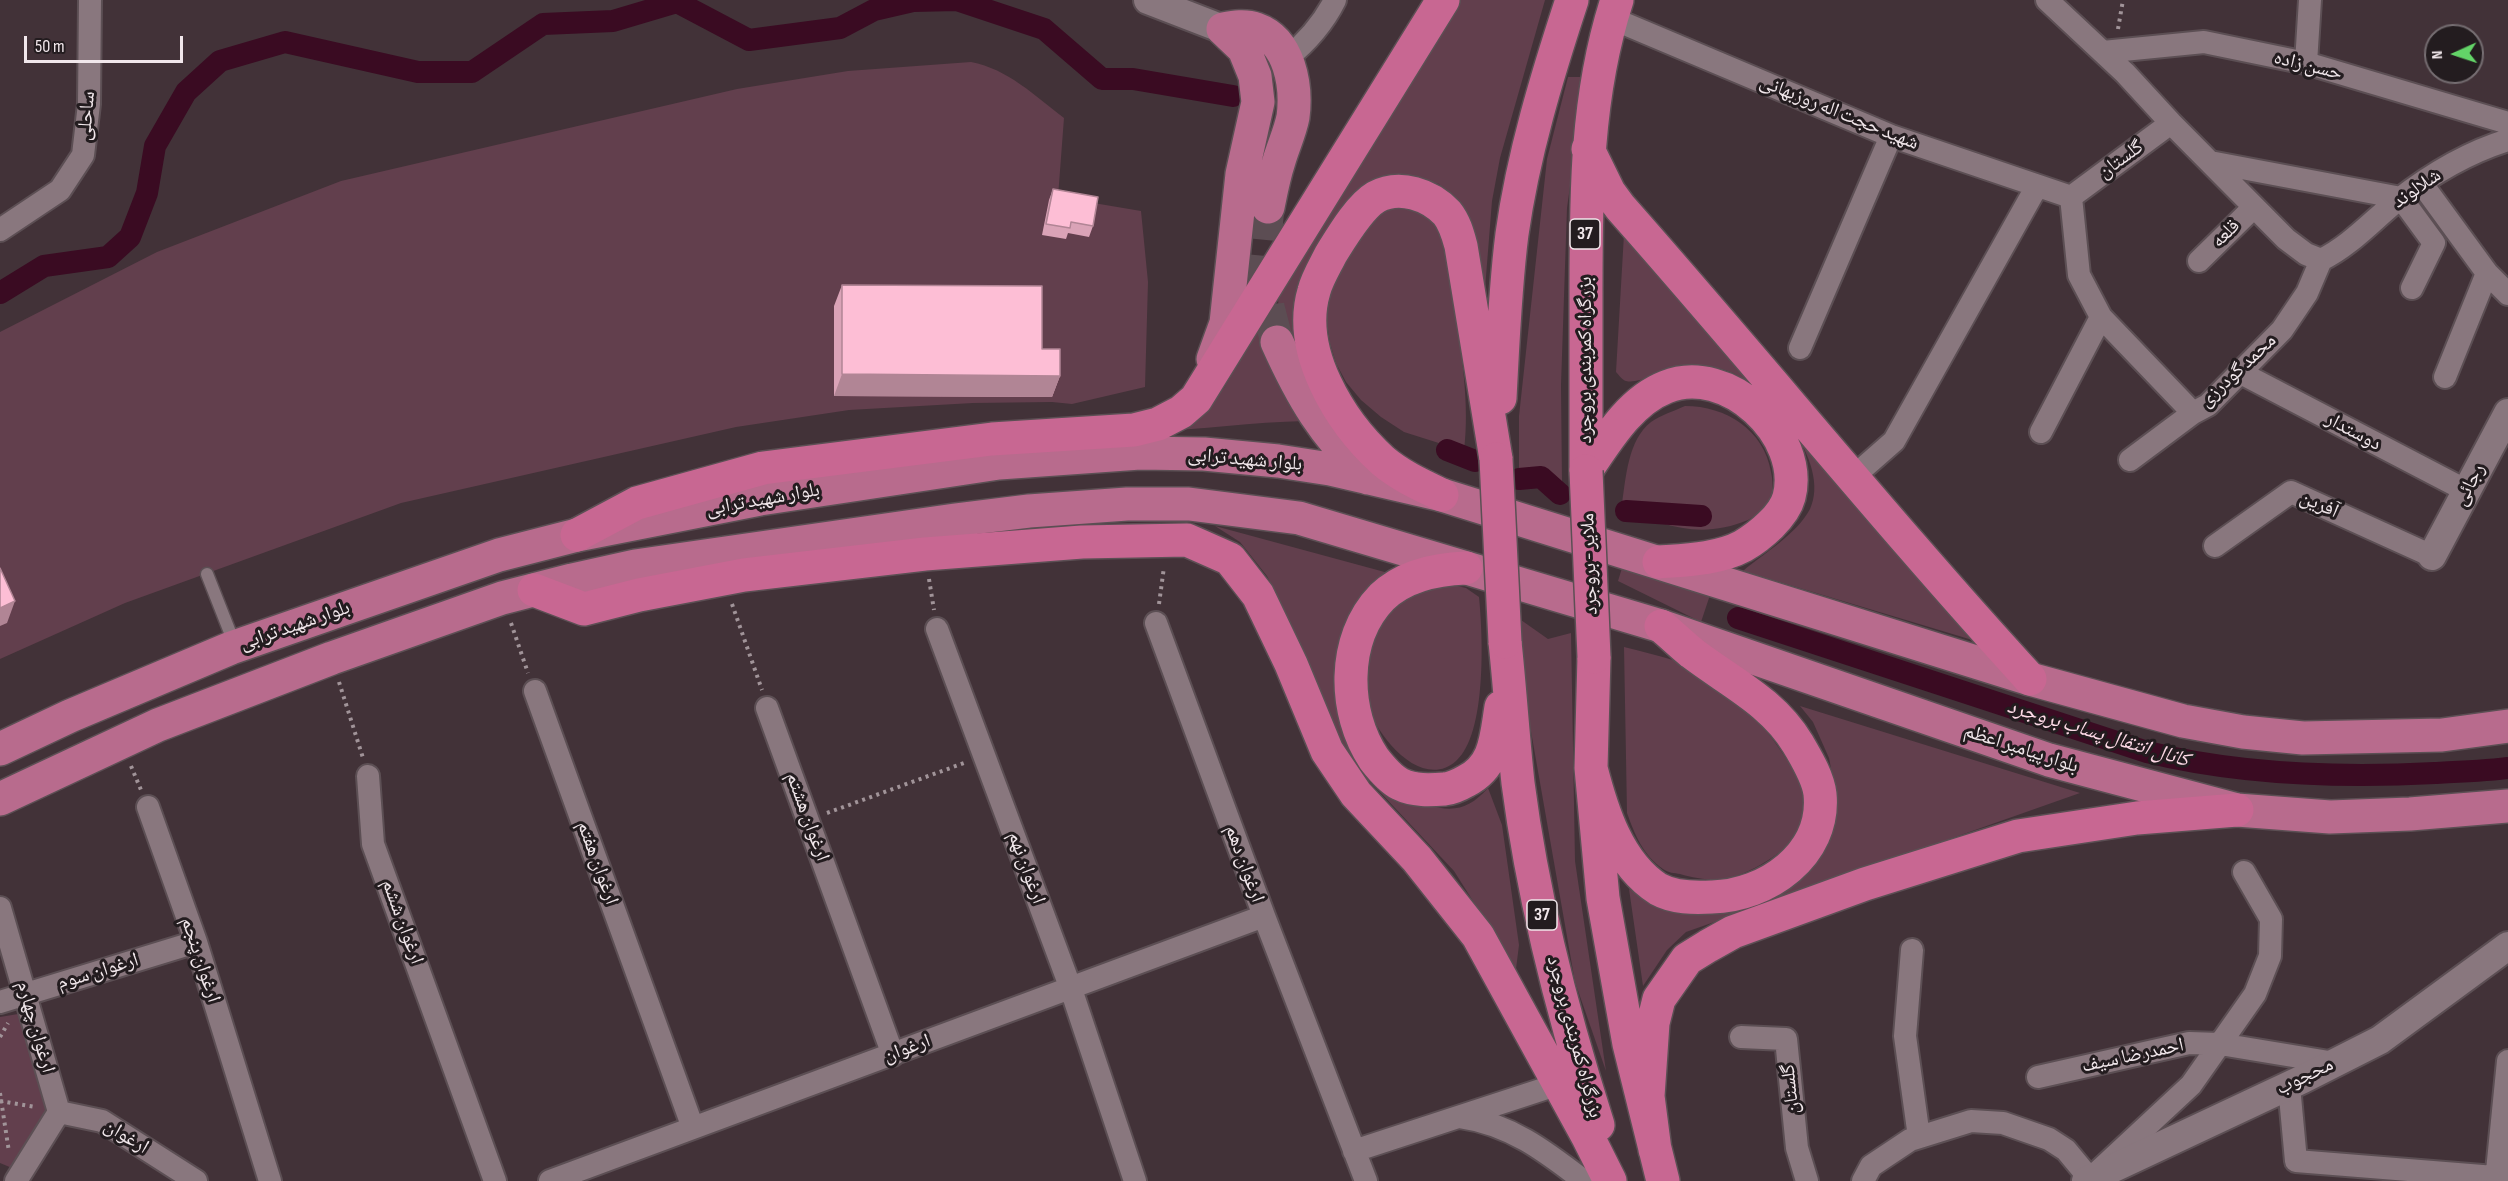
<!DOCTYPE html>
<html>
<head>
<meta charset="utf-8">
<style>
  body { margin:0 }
  #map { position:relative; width:2508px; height:1181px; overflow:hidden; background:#423238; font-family:"Sofia Sans Condensed",sans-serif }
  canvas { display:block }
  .north { position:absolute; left:2424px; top:24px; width:60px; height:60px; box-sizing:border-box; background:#231c1f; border:2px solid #756d71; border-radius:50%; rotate:267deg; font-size:16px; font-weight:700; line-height:24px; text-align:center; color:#f1e7eb }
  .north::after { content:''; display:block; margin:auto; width:21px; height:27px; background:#63d468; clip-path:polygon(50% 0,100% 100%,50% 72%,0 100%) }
  .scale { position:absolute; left:24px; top:36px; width:159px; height:27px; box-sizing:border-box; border:3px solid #f1e7eb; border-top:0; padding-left:8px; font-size:18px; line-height:21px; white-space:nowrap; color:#f1e7eb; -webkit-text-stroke:4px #231c1f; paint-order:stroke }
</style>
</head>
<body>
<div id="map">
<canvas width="2508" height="1181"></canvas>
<div class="north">N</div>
<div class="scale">50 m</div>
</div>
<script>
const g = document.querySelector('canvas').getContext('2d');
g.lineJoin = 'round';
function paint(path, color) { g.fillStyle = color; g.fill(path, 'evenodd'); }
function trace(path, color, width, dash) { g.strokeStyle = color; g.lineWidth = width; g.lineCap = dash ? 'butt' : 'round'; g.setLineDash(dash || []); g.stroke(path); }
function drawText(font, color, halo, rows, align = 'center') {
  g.font = font + ' "Sofia Sans Condensed","Noto Naskh Arabic",sans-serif'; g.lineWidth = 6; g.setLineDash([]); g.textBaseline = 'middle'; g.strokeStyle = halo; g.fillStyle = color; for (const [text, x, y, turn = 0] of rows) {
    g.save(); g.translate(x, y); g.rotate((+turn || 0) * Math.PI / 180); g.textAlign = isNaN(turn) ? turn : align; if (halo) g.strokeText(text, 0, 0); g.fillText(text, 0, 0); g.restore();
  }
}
const green = new Path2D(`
  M1455,0H1545L1500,158L1492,201L1485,289L1455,200L1439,184L1417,178L1320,241L1306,265L1295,314L1299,372L1279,322L1278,295Z
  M971,62C1008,69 1035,96 1064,118L1058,197L1141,211L1148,282L1145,387L1072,404L1052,402L973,403L849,410L736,427L401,503L125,603L0,659V332L157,252L341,181L737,89L848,71Z
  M1568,77H1585L1567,208L1561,385L1562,484L1542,468L1519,473V416L1547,159Z
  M1419,204C1431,216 1439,226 1445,242C1451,262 1452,285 1455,305C1461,354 1470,402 1464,451L1404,432L1381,417L1361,400L1346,382L1336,363L1330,343L1325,309L1329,287L1350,241L1387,207Z
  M1624,234L1979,642L1743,571C1764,553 1797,534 1810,509C1832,464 1769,386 1728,371C1701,361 1676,370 1649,378C1642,379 1633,383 1626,381C1622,380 1619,375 1616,372Z
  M1258,329C1264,365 1284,392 1305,421C1253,422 1201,430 1149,431L1207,403L1224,388Z
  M1685,406C1726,406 1764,430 1771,472C1773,480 1773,491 1771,499C1767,509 1757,515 1748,520C1703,539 1662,528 1622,504C1626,477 1628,440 1651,422C1661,415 1674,411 1685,406Z
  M1215,526L1392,574L1338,693L1428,805C1455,813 1470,808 1488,788L1502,825L1519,945L1516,969L1454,871L1350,760L1293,628L1267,576L1240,542Z
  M1622,568L1711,592L1701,622L1618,581Z
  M1440,582L1466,588L1479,597C1483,636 1487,734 1456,761C1421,792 1375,734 1367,703C1359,664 1378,611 1414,592C1422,588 1431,585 1440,582Z
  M1521,620L1548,639L1571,633L1575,861L1606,1071L1575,982L1519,663Z
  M1624,647C1640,651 1657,655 1673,660C1721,678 1758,715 1785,757C1796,774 1809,795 1805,816C1800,846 1753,873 1726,879C1711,881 1694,878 1680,874C1675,873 1668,873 1663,869C1643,855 1635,835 1627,813Z
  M1800,706L2080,793L1686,932L1667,950L1643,986L1629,889L1652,904L1774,894L1802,879L1816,861L1835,821V789L1829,758L1813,722Z
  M18,1014L51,1110L12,1168L0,1163V1017Z`);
const canal = new Path2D(`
  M0,293L44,266L108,257L130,237L147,193L155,146L186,92L220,61L285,42L418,72H472L543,24L613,21L677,2L749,40L840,28L874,10L913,1L957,0L1044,29L1102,79H1133L1233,96
  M1447,450L1475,461
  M1519,479L1541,477L1560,494
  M1626,511L1701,516
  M1738,618L2147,752C2241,775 2339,778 2435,773C2459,772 2484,771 2508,768`);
const primaryTunnel = new Path2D(`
  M1268,207L1263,260L1268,307L1277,342`);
const path = new Path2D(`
  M2118,29L2123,0
  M929,579L934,610
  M732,604L762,690
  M1159,604L1164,567
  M511,623L528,673
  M339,682L363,758
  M131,766L141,790
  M827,813L964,763
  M0,1037L8,1023
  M0,1093L9,1152
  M0,1101L36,1107`);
const service = new Path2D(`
  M207,574L235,645`);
const minor = new Path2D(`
  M2047,0L2125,73L2171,123L2286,239L2306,254L2321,260C2350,246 2373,220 2398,200C2430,175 2469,152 2508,140
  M1611,18L1891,136L2071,197
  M2103,52L2204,42L2306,63L2508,123
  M1286,59C1307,42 1323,24 1335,0
  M2306,63L2310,0
  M2210,162L2401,198L2434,243L2412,288
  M2422,184L2487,273L2508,294
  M2071,197L2171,123
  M0,230L60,190L83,155L89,104L90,0
  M2199,261L2254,207
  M2101,317L2193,413
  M1800,348L1891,136
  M2239,372L2467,491
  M2445,377L2487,273
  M2041,432L2101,317L2079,275L2071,197
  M2130,460L2193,413L2208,405L2282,330L2307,293L2321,260
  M1853,477L1894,441L2037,186
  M2215,546L2291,492L2432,556
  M1156,623L1264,916L1366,1181
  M937,629L1071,989L1135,1181
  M535,691L693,1128
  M767,708L893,1055
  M368,776L373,844L495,1181
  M148,807L196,942L270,1181
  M0,908L59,1112
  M1912,950L1905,1036L1919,1137
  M0,1002L196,942
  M1741,1037L1786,1039L1797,1148L1807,1181
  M2038,1077L2189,1043L2220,1044L2335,1063
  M2289,1086L2296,1161L2508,1178
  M1460,1117C1510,1124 1545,1151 1584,1181
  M1354,1151L1559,1084
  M16,1181L59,1112L102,1121L196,1181
  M550,1181L1264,916
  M1863,1181L1871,1166L1910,1140L1971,1121L2003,1123L2049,1139L2066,1150L2090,1179L2191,1085L2255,994L2270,956L2271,919L2244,872
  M2496,1181L2508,1061`);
const tertiary = new Path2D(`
  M1148,0L1223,29
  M2432,556L2508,413
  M2086,1181L2303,1079L2380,1040L2508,946`);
const primary = new Path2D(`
  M1223,29C1234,27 1245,25 1256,29C1290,41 1297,86 1293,117C1290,132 1283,147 1279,161C1274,176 1271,192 1268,207
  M1277,342C1303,400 1323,432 1368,478
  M1213,359L1226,323L1242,174L1258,102L1255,76L1244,49L1223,29
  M0,749L70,716L231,648L499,555L577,535L760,499L999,463L1140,453L1204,454L1278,461L1330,469L1442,495L2030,679L2183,721L2243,732L2303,738L2442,735L2508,726
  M0,799L158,725L332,658L502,598L572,580L635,566L955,520L1029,511L1127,504H1189L1299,518L1661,626L2049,760L2237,810L2330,817L2410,814L2508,806`);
const trunk = new Path2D(`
  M1588,149L1609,192L1620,207C1758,363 1889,525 2030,679
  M1500,398C1503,343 1505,288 1512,234C1523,155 1547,76 1572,0
  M1586,471C1586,415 1586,359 1586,302C1586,199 1585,99 1617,0
  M1586,471C1607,440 1630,401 1666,387C1727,362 1805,435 1789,497C1784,516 1760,536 1743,546C1719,559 1686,560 1659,562
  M1442,495C1421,485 1401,476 1383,461C1340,422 1296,351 1314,291C1317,279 1325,266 1331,254C1341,238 1359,207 1376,197C1400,184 1430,195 1447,213C1455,223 1458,235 1461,246L1496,459
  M577,535L637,503L763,468L992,439L1134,430L1158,424L1181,412L1196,399L1443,0
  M1466,568C1437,569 1404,576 1382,597C1341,639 1343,713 1374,759C1381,768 1390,779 1400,784C1414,791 1430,790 1445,789C1453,788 1459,785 1466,781C1496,766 1496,737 1501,707
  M534,590L584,609L639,595L744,575L925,554L1082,542L1187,540L1230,559L1258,595L1291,664L1327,751L1356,794L1417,859L1478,936L1588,1137L1610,1181
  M1505,642C1510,689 1513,737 1518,783C1533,899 1563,1015 1598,1125
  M1594,657L1591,768L1603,898L1629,1044L1663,1181
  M1591,768C1602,811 1618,863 1658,889C1674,898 1694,898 1712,897C1766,896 1826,855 1820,794C1818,777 1806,758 1798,744C1773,702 1730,682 1692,653C1682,645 1672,635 1661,626
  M1655,1150L1648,1096L1653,1023L1659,999L1687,959L1708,946L1733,932L1865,884L2018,836L2137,818L2237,810`);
const trunkBridge = new Path2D(`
  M1496,459L1505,642
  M1586,471L1594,657`);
const wall = new Path2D(`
  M1053,189L1093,226L1089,237L1068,233L1066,239L1042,235L1049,200Z
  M842,285L1042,349L1060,376L1052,397L834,396V306Z`);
const shadedWall = new Path2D(`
  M842,374L1060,376L1052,397L834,396Z
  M15,601L7,623L0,626V608Z`);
const building = new Path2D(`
  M1053,189L1098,197L1093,226L1071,222L1070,228L1046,224Z
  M842,285L1042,286V349H1060V376L842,374Z
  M0,568L15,601L0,608Z`);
const shields = [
  [1585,234,30],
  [1542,915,30]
];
const shieldNames = [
  ["37",1585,234],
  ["37",1542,915]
];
const streetNames = [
  ["حسن زاده",2308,66,14],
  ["شهید حجت اله روزبهانی",1839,113,22],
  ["ساحلی",87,116,-85],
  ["گلستان",2121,160,-36],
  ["شلالوند",2417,189,-35],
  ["قلعه",2226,234,-44],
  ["بزرگراه کمربندی بروجرد",1586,360,-90],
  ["محمد گودرزی",2238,371,-43],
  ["دوستدار",2353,432,28],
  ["بلوار شهید ترابی",1245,460,5],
  ["رجائی",2470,485,-62],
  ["بلوار شهید ترابی",763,500,-10],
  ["آفرین",2319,505,24],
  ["ملایر - بروجرد",1590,564,-92],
  ["بلوار شهید ترابی",295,626,-19],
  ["بلوار پیامبر اعظم",2021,749,18],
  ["ارغوان هشتم",807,817,70],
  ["ارغوان هفتم",597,863,70],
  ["ارغوان دهم",1244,864,70],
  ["ارغوان نهم",1026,868,70],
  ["ارغوان ششم",402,922,70],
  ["ارغوان پنجم",200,960,72],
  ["ارغوان سوم",98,972,-17],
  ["ارغوان چهارم",35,1027,74],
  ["بزرگراه کمربندی بروجرد",1574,1037,75],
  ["ارغوان",907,1049,-20],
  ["احمدرضا سیف",2133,1056,-12],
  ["محجوب",2305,1077,-26],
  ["گلستان",1791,1089,-96],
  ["ارغوان",126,1137,31]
];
const waterNames = [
  ["کانال انتقال پساب بروجرد",2098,734,17]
];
paint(green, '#623f4d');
trace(canal, '#3a0b22', 22);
trace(primaryTunnel, '#5c4d53', 33, [33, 16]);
trace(service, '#5c4f54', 15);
trace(minor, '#5c4f54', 26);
trace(tertiary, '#5c4f54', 32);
trace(primary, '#5c4f54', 36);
trace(trunk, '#5c4f54', 36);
trace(path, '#a19499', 4, [3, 4.5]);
trace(service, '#89777e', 12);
trace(minor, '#89777e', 22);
trace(tertiary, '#89777e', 28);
trace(primary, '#b86b8d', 33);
trace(trunk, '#c86792', 33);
trace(trunkBridge, '#5c4f54', 36, []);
trace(trunkBridge, '#c86792', 33);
paint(wall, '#daa3b7');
paint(shadedWall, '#b18595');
paint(building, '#fdbed5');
trace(building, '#b18595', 1.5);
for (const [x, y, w] of shields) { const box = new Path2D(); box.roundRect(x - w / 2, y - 15, w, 30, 4.5); g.fillStyle = '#231c1f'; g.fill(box); trace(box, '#f1e7eb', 1.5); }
drawText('bold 18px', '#f1e7eb', null, shieldNames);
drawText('20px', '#f1e7eb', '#231c1f', streetNames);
drawText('italic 21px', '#fdd9e6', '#231c1f', waterNames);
</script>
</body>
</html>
